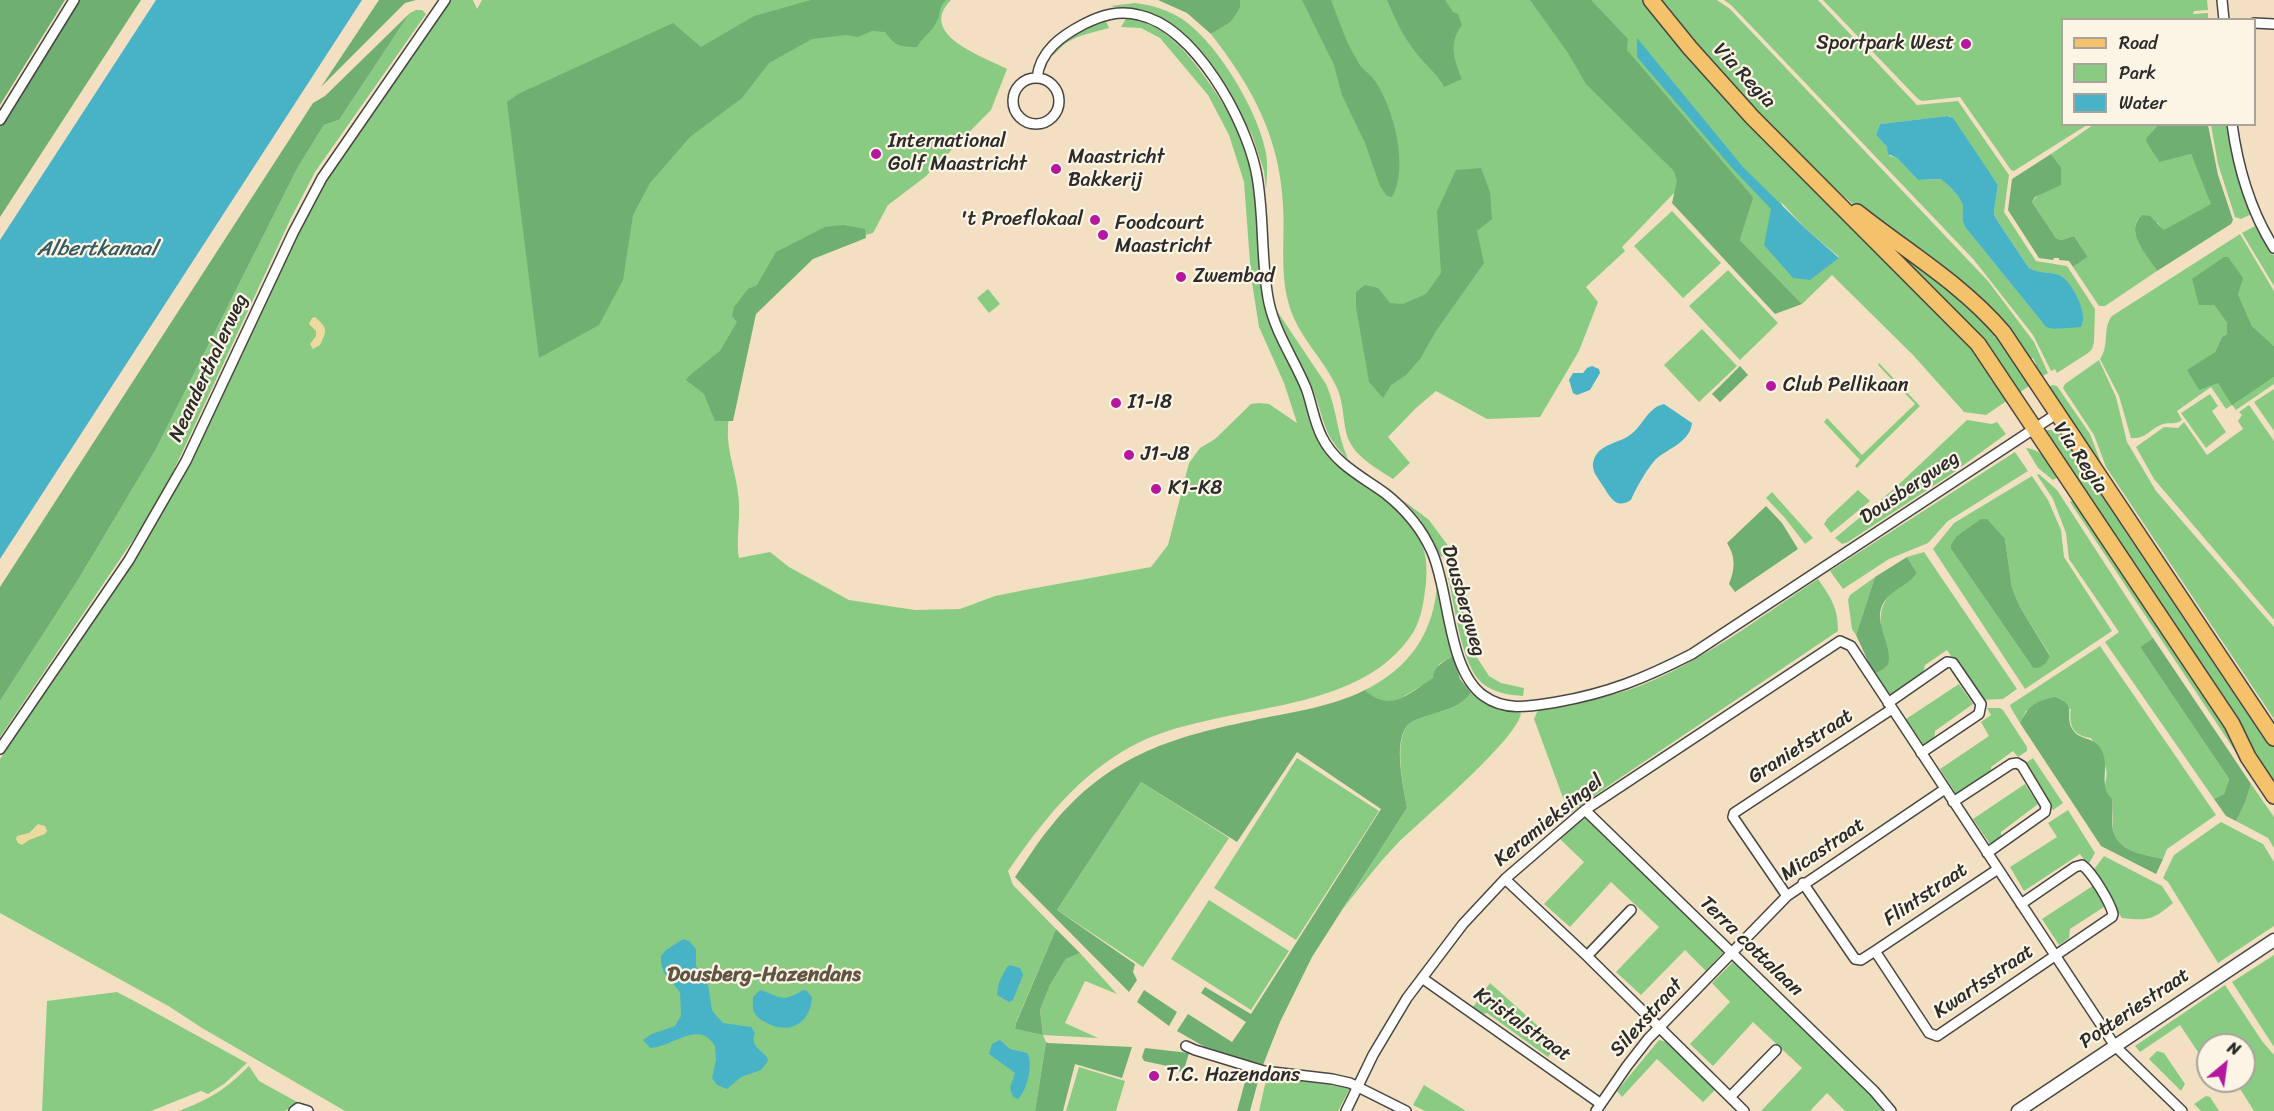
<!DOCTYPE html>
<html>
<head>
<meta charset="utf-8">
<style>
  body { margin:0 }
  #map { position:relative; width:2274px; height:1111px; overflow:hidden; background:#f3e0c3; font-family:Sriracha,sans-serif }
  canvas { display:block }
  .legend { position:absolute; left:2061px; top:18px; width:195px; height:108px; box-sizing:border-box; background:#fcf5e5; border:2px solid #a8a49b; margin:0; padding:8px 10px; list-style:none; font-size:18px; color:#2b2b2b }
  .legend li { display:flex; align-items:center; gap:12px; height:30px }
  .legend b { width:30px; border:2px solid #a8a49b }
  .north { position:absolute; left:2196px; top:1033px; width:60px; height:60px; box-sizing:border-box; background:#fcf5e5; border:2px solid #a8a49b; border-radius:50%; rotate:29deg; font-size:16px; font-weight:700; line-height:24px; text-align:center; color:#2b2b2b }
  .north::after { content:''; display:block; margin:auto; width:21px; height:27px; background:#b5179e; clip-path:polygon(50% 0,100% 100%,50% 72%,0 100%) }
</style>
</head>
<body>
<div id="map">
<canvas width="2274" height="1111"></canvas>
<ul class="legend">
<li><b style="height:8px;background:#f3c26a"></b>Road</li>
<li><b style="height:16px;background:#8acb83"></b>Park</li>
<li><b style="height:16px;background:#48b3c6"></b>Water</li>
</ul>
<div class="north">N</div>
</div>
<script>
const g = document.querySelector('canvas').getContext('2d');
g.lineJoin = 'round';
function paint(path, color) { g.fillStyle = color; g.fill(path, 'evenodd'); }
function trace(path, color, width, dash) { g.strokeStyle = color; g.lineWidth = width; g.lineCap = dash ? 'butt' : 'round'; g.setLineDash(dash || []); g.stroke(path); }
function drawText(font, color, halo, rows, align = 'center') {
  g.font = font + ' Sriracha,sans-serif'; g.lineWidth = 4.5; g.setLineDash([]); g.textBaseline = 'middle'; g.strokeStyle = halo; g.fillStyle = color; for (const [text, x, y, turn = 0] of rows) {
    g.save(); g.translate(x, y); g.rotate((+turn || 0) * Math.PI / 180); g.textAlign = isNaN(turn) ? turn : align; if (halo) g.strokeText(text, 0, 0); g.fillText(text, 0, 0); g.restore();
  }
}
const green = new Path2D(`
  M450,0H473L477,9L482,0H951C916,35 985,57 1007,69L991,110L925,177L888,205L873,233L818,248L746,311C744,350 731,387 728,426C726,452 738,477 739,503C740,519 736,544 739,558L770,552L789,567L849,600L915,610L960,609L995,596L1030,589L1151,567L1168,545L1189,463L1200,448L1215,439L1251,404L1259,403L1269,404L1297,423L1284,383L1259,327L1251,276L1244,182L1229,135L1208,95L1160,38L1141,28L1121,27L1127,17C1159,23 1180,44 1199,69C1224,102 1245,137 1254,178C1265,229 1254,293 1277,341C1285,358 1294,373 1301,390C1309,409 1310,431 1323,447C1330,456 1343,463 1352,471C1395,505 1432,527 1426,583C1424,599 1422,617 1414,631C1359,720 1218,700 1132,746C1077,776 1043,821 1008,871L1013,885L1056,929L1016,1022L1015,1029L1043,1035L1040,1010L1050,985L1066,959L1080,953L1117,994L1085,981L1065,1023L1098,1038L1043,1035L1046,1042L1035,1111H345L202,1028L170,1007L0,913V759L129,570L159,517L259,317L303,224L327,179Z
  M1240,0H1644L1966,335L2011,398L1986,415L1964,412L1913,355L1832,275L1802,304L1740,240L1753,199L1675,192L1622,247L1625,251L1586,287L1598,302L1579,351L1540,417L1487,419L1436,391L1416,408L1388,437L1410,463L1393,479C1375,467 1351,455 1346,432C1343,418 1343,401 1337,388C1323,357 1296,335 1288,301C1280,271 1285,237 1283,206C1280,137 1252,87 1211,34L1231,22L1240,8ZM1781,202L1805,228L1839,257L1810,279Z
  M1656,0H1717L1730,9L1988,281L2034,342L2048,373L2041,377L2034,366L2036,364L2033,358L2027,361L2013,341L1826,181L1760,118Z
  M1724,0H1818L1917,105L1958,101L2009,175L2004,212L2036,261L2067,266L2095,309L2094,342L2092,349L2088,353L2057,373L2055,369L2051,371L2033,335L1974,260L1731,5ZM1950,116L1998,185L1994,211L1995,217L2029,268C2038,274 2051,271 2060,276C2073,283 2086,312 2082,325L2054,329L2042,322L1965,227C1960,219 1965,211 1962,202C1959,194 1948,186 1942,179L1918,180L1897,158L1890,156L1887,147L1876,135L1880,124Z
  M1823,0H2207L2208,10L2194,11L2193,14L2208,13V19L2062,20V124L2087,125L2014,171L2011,170L1960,97L1922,101L1918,99Z
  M1135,3C1152,5 1168,10 1182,19C1217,42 1259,112 1266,153C1268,165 1267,178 1266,190L1264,171L1252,135L1229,92L1202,56L1138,11L1110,6Z
  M416,10H422L426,14L315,172L291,218L172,474L147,519L0,737V701L78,580L155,451L298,167L324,125L339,120L410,13Z
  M1102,20L1107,23L1109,28C1094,32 1079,35 1066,43C1059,48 1055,56 1046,58C1059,39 1080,29 1102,20Z
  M2159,124L2147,137L2158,161L2191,154L2212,204L2164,231L2158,223L2138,219C2127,235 2149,257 2157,271L2105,306H2099L2073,267L2088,257L2074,236L2061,240L2056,238L2032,202L2061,167L2051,154L2093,125Z
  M2211,125H2228L2252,214L2241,219L2235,217L2218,164Z
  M1672,211L1721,263L1683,298L1634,246Z
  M1852,212L1974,307L2035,382L2016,395Z
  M2257,225L2274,256V286L2242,233Z
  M2240,234L2274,291V346L2252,326L2238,294L2214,305L2227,323V334L2222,337L2215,352L2188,370L2218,382L2232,404L2274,377V384L2236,410L2232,405L2226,409L2211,387L2177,411L2182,420C2175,425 2171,422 2163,424C2151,428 2145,440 2131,438L2119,396L2100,359C2110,345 2102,328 2112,316Z
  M1728,270L1778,323L1740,360L1689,306Z
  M988,289L1000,304L989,313L977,298Z
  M1277,311L1326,384C1337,408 1337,435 1348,459C1321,434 1325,418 1312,388C1301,362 1284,340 1277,311Z
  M1702,329L1737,366L1699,402L1664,365Z
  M2099,360L2116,397L2127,442L2156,491L2274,627V719L2106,467L2094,435L2063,388L2065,384Z
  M1879,363L1920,406L1857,468L1855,466L1860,460L1824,422L1827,418L1862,455L1915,404L1878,365Z
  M2052,385L2057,386L2090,434L2103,468L2274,725L2046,389Z
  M2274,389V431L2254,402Z
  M2210,394L2218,406L2212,411L2226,432L2206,448L2181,413Z
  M2249,405L2274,441V620L2154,479L2136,447L2164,427L2178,428L2184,422L2207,455L2243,429L2238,421L2242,415L2239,412Z
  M1967,420L1992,424L1997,422L2006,434L1950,475L1848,542L1842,544L1835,538L1895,488Z
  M2047,430H2053L2067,437L2274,744V784L2045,432Z
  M2026,448C2044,450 2049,463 2058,477L2053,480L2038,468Z
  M2015,452L2028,471L1948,521L1928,543L1889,559L1843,589L1830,571Z
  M2039,474L2057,490L2153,638L2140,647L2229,779L2224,794L2214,799L2105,642L2119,632L2069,559L2066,533L2053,499L2037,475Z
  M2032,476L2048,500L2061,530L2064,557L2112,631L2025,689L1933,549L1954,523ZM2005,539L2012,588L2020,607L2050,655L2048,660L2033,668L1951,549Z
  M1858,490L1870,501L1831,533L1824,524L1827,519Z
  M1772,492L1813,538L1805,544L1785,518L1766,498Z
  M2073,500L2224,725L2239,757L2070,502Z
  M1404,501L1429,520L1449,547L1446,553L1441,557L1420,519Z
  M1924,552L2017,689L2003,699L1981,700L1947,650L1925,665L1923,674L1891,696L1889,693L1887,695L1874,674L1887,666C1884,642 1872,613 1891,593C1899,585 1911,582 1917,573L1907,557Z
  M1457,564L1463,578L1467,598L1466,627L1468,640L1476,656L1489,676L1501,683L1524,688L1523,696C1509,695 1495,693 1483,684C1459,664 1455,600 1446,570Z
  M1875,577L1856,635L1852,629L1848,600L1850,595Z
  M1818,579C1831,598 1838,607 1838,631L1614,782L1569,814L1534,719L1538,710C1572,703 1605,699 1637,687C1702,662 1760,617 1818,579Z
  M1437,582L1453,656L1439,664L1434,678L1398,700L1385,702L1375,699L1365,690C1410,668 1435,631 1437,582Z
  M2100,646L2216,815L2167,849L2163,859C2145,855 2115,851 2113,828C2112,818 2114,809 2112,799C2099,786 2109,782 2106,769C2104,759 2096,748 2091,738C2074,736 2068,726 2071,709L2026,711L2020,723L2011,708L2010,705Z
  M1959,684L1973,704L1935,731L1934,741L1925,747L1906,719Z
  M1471,693C1485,706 1502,711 1521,713C1518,739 1420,821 1396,845C1377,865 1360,887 1343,909L1407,808C1404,787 1392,738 1410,723C1417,718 1428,716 1436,713C1452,708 1460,706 1471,693Z
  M1987,708H2000L2003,710L2027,747V751L2018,757L2013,751L1991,767V775L1958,797L1940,769L1989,736L1981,722L1991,715Z
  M1297,758L1379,811L1296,940L1214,888Z
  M2033,758L2063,803L2053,810L2023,765Z
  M1141,782L1229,838L1143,967L1057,910Z
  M2025,784L2038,804L2001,832V840L1992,847L1973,819Z
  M2251,784L2274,817V848L2268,838L2236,821L2245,803Z
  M2068,810L2095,853L2088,865L2080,854L2024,891L2010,867L2057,837L2048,823Z
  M1585,817L1724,951L1706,971L1685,950L1641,995L1616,972L1659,927L1611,882L1570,927L1544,904L1584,862L1560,839Z
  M2221,822L2263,844L2274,862V926L2218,963L2168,882L2163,878L2174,855Z
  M2104,856L2162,886L2173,903C2153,920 2148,921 2122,918L2092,872Z
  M2094,885L2107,905L2070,929L2069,938L2059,945L2042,919Z
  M1209,900L1289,951L1251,1010L1171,959Z
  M2274,955V1047L2232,982Z
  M1734,961L1872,1096L1883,1111H1845L1827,1093L1810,1111H1761L1802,1068L1753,1022L1713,1066L1690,1044L1730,1002L1712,983Z
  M1490,983L1558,1044L1548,1057L1487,1013L1483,1014L1473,1007Z
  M2225,985L2262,1041L2274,1055V1111H2254L2235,1081H2244V1045H2208V1067L2180,1025L2140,1052L2135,1046Z
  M117,992L136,1002L247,1063L224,1084L208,1094L201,1091L151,1111H42L47,1001Z
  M1659,1040L1667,1042L1716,1089L1703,1102L1657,1059L1622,1097L1617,1091Z
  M2157,1051L2164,1053L2185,1084L2181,1091L2149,1059Z
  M249,1066L259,1081L299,1103L285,1111H179C210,1099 225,1090 249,1066Z
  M1079,1067L1125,1081L1116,1111H1066Z
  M1267,1076L1350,1088L1338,1111H1259Z
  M1424,1085L1466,1111H1425L1413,1105Z
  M2206,1096L2210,1097L2219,1111H2201L2194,1104Z`);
const forest = new Path2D(`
  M0,0H65L0,105Z
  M71,0H141L0,217V114Z
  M379,0H416L405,3L321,87Z
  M811,0H946C938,7 941,15 936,23C932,32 923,36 917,47C901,47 895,46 885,32L872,31L858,37L846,35L812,39L769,63L742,98L690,137L650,183L633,215L623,280L599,325L539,358L507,102L518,94L673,23L701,47L754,16Z
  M1158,0H1240V8L1231,22L1211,34L1187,13Z
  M1302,0H1331C1339,20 1345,41 1357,60C1361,69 1370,73 1375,81C1394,108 1409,168 1392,197L1387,196L1380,186L1365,143L1342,95L1334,65Z
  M1387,0H1445L1453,12L1458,14L1462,25C1448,43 1454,60 1462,79L1444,87C1438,74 1426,66 1417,54C1404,38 1395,19 1387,0Z
  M1530,0H1591L1628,39L1627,50L1752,196L1753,199L1740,240L1802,304L1775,314L1672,203L1677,181L1674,171L1586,84L1568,53Z
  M410,13L339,120L324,125L298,167L155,451L78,580L0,701V587L313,103L325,96Z
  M2159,124L2208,125L2218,175L2233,220L2231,224L2157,271C2148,256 2122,230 2143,215L2150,216L2164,230L2211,204L2191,154L2159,162L2146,141L2147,137Z
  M2051,154L2061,167V185L2035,197L2032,202L2056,238L2061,240L2074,236L2088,257L2073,267L2069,261L2059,260V258H2054L2053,260L2039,258L2008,210L2012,179Z
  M1481,168L1490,192L1492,219L1477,231L1484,263L1436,331L1420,359L1406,375L1391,385L1383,398L1369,382L1356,307V292L1365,285L1378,288L1390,303L1403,304L1426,294L1441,273L1437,211L1456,170Z
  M843,225L865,229L866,238L813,259L756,314L733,421H715L704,394L686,380L689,376L720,351L737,322L732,316L734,307L748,289L757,285L776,252L825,227Z
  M2224,257H2228L2243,278L2238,294L2252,326L2274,346V377L2232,405L2218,383L2199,390L2187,370L2215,352L2222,337L2227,334V323L2214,305H2199L2192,279Z
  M1740,366L1748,375L1720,402L1712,394Z
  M1766,506L1782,523L1798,549L1735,592L1729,584C1735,569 1736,557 1727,543Z
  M1981,519H1987L2005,539L2012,588L2020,607L2050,656C2047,663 2041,669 2033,668L1951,549V545L1957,536Z
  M1907,557L1917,573C1907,588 1884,590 1880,613C1878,629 1896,657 1886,667C1883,670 1877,672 1874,674L1856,635L1875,577Z
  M2153,638L2251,784L2245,803L2236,821L2226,816L2214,799L2224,794L2229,779L2140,647Z
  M1453,656L1460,679L1471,693C1460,706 1452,708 1436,713C1428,716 1417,718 1410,723C1391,738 1404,787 1407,808L1312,957L1280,1022L1263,1065L1212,1051L1177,1031L1188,1014L1232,1042L1246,1022L1201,993L1205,987L1251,1014L1381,809L1297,752L1237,842L1141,782L1057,910L1135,964L1133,972L1137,980L1129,992L1015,877C1027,860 1038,841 1052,825C1108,757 1168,738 1250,721C1290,712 1329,708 1365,690C1391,714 1409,693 1433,678C1434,666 1443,662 1453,656Z
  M2055,697C2079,706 2063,715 2073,730C2080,741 2095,736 2102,751C2110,769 2098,785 2112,799C2114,810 2110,823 2114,833C2120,852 2146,855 2163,859L2156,874L2101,846L2020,723C2029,705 2036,701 2055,697Z
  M1056,929L1080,953L1066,959L1050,985L1040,1010L1043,1035L1015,1029L1016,1023Z
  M1144,990L1177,1012L1169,1026L1137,1002Z
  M1046,1042L1048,1043L1132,1047L1122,1078L1075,1064L1063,1111H1035Z
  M1145,1048L1189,1053L1183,1073L1167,1066L1144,1061L1142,1057Z
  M1248,1071L1260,1074L1250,1111H1237Z`);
const sand = new Path2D(`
  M315,317C327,328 328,329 320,345L313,349L310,344L316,336V331L309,324L312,318Z
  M38,824L45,826L47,831L45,834L29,840L22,845L18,843L16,839L17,836L29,833Z`);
const water = new Path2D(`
  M156,0H362L0,559V240Z
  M1637,38L1743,167L1805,228L1839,258L1810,280L1793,278L1764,245L1771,209L1733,169L1637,57Z
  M1948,116L1953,118L1998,185L1994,211L1995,217L2029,268C2038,274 2052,271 2061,276C2073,283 2089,315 2081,327L2054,329L2046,327L1965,227C1961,220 1963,215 1963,207C1962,197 1949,186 1941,179L1918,180L1897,158L1888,154L1887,147L1876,135L1880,124Z
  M1592,366L1599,369L1600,373L1590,390L1577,395L1573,393L1569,380L1573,373H1583L1587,368Z
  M1664,404L1692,423C1690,442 1669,448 1656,459C1648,467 1635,490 1631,500C1616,510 1610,497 1603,486C1597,476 1589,469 1595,457C1601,444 1619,443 1630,435C1643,426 1647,408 1664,404Z
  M683,939L689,941L696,949V966L708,985L712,1010L715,1014L723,1023L751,1027L755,1033C750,1046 760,1049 767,1057L768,1061L761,1070L741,1077L727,1089L717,1085L712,1078L716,1060L715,1046C698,1019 674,1047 650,1048L643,1040L652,1034L675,1026L681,1016L680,992L664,973L661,963V956L666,950Z
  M1010,965L1020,968L1023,975L1013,1000L1009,1002L997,995L999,982L1007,967Z
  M760,990C780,996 781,1004 803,990L807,991L812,997C811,1021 792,1035 769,1024C763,1021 757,1018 754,1012C752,1007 753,1002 753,997Z
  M1000,1040L1010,1049L1027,1053C1034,1063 1027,1091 1018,1099L1013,1097L1010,1088L1015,1073L989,1054L992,1044Z`);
const minor = new Path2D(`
  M2222,0L2224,20
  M2254,23L2274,24
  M1037,78C1040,51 1061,36 1084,24C1102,15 1119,10 1139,15C1195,27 1245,119 1256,171C1265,214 1260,260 1269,303C1276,334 1294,359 1306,388C1312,404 1314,422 1322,437C1335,464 1363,477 1386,494C1406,510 1422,529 1432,552C1450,592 1447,670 1484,696C1506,712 1532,706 1557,702C1609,693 1645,678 1692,654L2058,413
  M1013 101a23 23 0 1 1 46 0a23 23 0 1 1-46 0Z
  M0,120L74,0
  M2232,124C2238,168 2250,210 2274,248
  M1888,703L1947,662L1953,663L1981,704L1979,714L1921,753
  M0,749L129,560L186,461L293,233L322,178L445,0
  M1953,802L2011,764L2017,763L2022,766L2046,806L2045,812L1987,853
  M1585,810L1874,1091L1891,1111
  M1505,879L1587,956L1744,1111
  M1803,883L1855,959L1861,960L1875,951L1929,1033L1937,1036L2112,917L2113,914C2110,902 2092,872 2082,865L2075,867L2021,904
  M1787,896L1733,817L1734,813L1892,709
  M1875,951L1998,869
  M1587,956L1631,910
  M1422,978L1601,1104
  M1186,1046L1195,1050L1264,1071L1332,1079L1350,1083L1406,1111
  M1730,1097L1776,1050
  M294,1111L298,1108L308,1111
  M1346,1111L1373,1055L1407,998L1463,924L1505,879L1585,810L1840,641L1851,646L2115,1046L2182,1111
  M1596,1111L1627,1066L1648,1039L1787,896L1945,789`);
const tertiary = new Path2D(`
  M2018,1111L2274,940`);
const primary = new Path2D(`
  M1651,0L1690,48L1752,117L1978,344L2232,724L2248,757L2274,796
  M1857,212C1906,251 1962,284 2003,332L2274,738`);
const markers = [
  [1966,44,6,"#b5179e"],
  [876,154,6,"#b5179e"],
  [1056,169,6,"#b5179e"],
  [1095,220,6,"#b5179e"],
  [1103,235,6,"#b5179e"],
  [1181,277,6,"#b5179e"],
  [1771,386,6,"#b5179e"],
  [1116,403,6,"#b5179e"],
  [1129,455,6,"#b5179e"],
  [1156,489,6,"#b5179e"],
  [1154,1076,6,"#b5179e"]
];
const poiNames = [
  ["Sportpark West",1954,44,"right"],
  ["International",888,142],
  ["Golf Maastricht",888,165],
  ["Maastricht",1068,158],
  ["Bakkerij",1068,181],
  ["'t Proeflokaal",1083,220,"right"],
  ["Foodcourt",1115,224],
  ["Maastricht",1115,247],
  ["Zwembad",1193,277],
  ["Club Pellikaan",1783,386],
  ["I1-I8",1128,403],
  ["J1-J8",1141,455],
  ["K1-K8",1168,489],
  ["T.C. Hazendans",1166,1076]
];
const streetNames = [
  ["Via Regia",1744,76,47],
  ["Neanderthalerweg",209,368,-65],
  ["Via Regia",2080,458,56],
  ["Dousbergweg",1910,488,-34],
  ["Dousbergweg",1463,601,74],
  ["Granietstraat",1801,747,-33],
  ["Keramieksingel",1549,821,-39],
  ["Micastraat",1823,850,-34],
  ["Flintstraat",1926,895,-34],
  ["Terra cottalaan",1751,947,44],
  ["Kwartsstraat",1984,982,-34],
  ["Potteriestraat",2135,1009,-34],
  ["Silexstraat",1647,1018,-48],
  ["Kristalstraat",1522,1025,35]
];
const waterNames = [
  ["Albertkanaal",97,250]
];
const neighbourhoodNames = [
  ["Dousberg-Hazendans",764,976]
];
paint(green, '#8acb83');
paint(forest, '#6faf71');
paint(sand, '#eeda9e');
paint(water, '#48b3c6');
trace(minor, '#494642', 12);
trace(tertiary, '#494642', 15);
trace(primary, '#494642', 18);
trace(minor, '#fff', 9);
trace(tertiary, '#fff', 12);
trace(primary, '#f3c26a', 15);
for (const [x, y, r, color] of markers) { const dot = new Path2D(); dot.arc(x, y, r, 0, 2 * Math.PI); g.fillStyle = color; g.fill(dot); trace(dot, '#fcf5e5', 2); }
drawText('20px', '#2b2b2b', '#fcf5e5', poiNames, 'left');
drawText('20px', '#2b2b2b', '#fcf5e5', streetNames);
drawText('italic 21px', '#355b61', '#fcf5e5', waterNames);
drawText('bold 21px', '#605445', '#fcf5e5', neighbourhoodNames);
</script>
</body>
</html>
